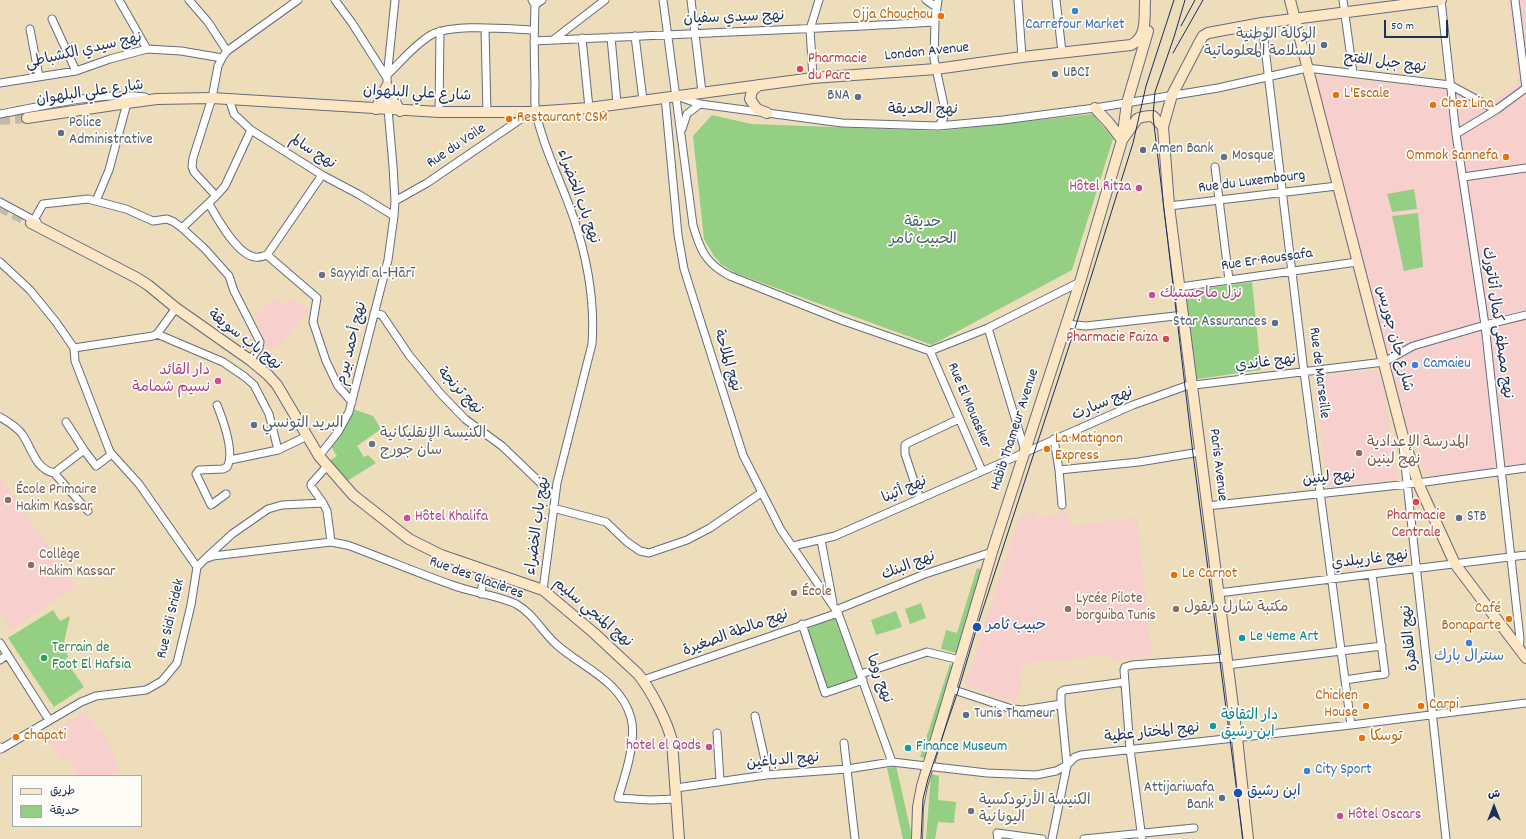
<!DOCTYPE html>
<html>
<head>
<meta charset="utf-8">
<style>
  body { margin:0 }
  #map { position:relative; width:1526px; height:839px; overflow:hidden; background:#edddba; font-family:Dekko,"Playpen Sans Arabic",sans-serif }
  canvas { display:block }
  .legend { position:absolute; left:12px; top:775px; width:130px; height:52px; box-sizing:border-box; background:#fdfcf7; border:1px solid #a3aaba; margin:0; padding:5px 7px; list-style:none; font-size:12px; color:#1b2f5e }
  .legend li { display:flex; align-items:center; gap:8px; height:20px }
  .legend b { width:20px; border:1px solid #a3aaba }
  .north { position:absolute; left:1474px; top:787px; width:40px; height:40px; -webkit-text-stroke:3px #fdfcf7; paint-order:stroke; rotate:0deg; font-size:11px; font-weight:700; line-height:16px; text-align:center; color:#1b2f5e }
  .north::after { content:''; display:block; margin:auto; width:14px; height:18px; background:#1b2f5e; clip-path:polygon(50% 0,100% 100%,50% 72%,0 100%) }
  .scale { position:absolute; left:1384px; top:20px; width:64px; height:18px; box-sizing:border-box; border:2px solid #1b2f5e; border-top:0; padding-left:5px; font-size:12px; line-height:14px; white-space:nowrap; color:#1b2f5e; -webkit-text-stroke:3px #fdfcf7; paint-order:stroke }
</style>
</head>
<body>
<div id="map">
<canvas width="1526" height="839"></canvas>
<ul class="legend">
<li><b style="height:5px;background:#fce6c4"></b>طريق</li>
<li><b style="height:11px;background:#94cf84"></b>حديقة</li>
</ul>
<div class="north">ش</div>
<div class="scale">50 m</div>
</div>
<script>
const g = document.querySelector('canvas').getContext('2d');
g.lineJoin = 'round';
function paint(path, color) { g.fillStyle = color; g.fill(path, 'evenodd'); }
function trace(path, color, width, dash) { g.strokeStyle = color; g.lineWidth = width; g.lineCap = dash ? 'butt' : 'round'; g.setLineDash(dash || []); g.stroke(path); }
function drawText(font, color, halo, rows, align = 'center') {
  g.font = font + ' Dekko,"Playpen Sans Arabic",sans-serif'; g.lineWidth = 3.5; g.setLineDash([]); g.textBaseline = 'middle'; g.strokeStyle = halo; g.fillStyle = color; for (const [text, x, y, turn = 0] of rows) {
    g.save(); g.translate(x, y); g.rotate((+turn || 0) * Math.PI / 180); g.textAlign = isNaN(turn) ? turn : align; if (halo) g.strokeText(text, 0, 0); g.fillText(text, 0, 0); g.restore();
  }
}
const built = new Path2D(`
  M1508,0H1526V465L1426,476L1409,433L1387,349L1374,353L1303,74L1451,90L1484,109L1519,82Z
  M275,299L284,306L292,299L309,311L278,347L266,348L255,314Z
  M1377,370L1385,393L1398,479L1327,487L1314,377Z
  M0,476L76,586L11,630L0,615Z
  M1066,509L1073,526L1137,517L1152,656L1111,660L1110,655L1021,664L1022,685L1016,702L965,685L1020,516L1035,511L1036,518L1047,517Z
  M86,711L98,731L105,733L120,771L108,776H78L70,760H63L45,736Z`);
const green = new Path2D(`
  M1093,114L1113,139L1072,270L932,345L735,273L721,264L714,256L704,239L693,136L712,115L751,124L939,131Z
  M1414,189L1417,209L1392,212L1387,194Z
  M1418,213L1423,267L1404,271L1392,216Z
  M1252,282L1261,370L1197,379L1185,291Z
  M353,409L373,416L381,429L357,446L364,457L368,455L376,463L344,483L327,462L337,456L330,445L349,420Z
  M977,568L985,571L960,654L941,649L946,630L957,633Z
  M921,603L926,618L910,624L905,609Z
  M53,610L60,621L70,616L64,642L68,657L65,660L84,687L54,707L8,638Z
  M896,611L902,627L876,635L871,620Z
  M838,614L860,679L826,690L804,626Z
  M950,664L955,666L926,758L920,757Z
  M896,766L911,832L912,839H903L887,768Z
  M931,774L939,776L938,800L956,802L954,823L938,822L935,839H926Z`);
const secondaryTunnel = new Path2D(`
  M0,120L27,118
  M0,207L31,223`);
const street = new Path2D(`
  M119,0L147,49
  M189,0L208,22L227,51
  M335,0L352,23L387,78
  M532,0L535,5C534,31 534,57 535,83C535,93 534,104 536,113C544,150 562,183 574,219C587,258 595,302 592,344L557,483L543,590
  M663,0L693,225C700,250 706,264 730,276L841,320L930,351L988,328L1080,282
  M691,0L702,92
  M926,0L936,7
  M938,0L935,22L934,59L945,110L943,120L938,126
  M1018,0L1022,57
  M1056,0L1062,52
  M1343,0L1353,73
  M1441,0L1456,134L1485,325L1520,639L1519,650
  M1515,0L1526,88
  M535,5L542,0
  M52,19L76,71
  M1262,23L1304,372L1351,725
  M30,29L39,77
  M485,29L487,113
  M635,36L643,100
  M611,37L617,103
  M582,38L589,108
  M553,40L605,0
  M534,41C668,34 802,30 935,22
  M387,75C401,62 414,45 431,35C452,23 508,29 534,30
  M813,78L810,29L819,0
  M0,83L76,71L110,59L147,49L181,51L222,58
  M665,97L678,235L684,269L743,455L781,530L838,613L892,762
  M679,97L700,104L842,123L938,126L1003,120L1095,108L1218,88L1307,68L1450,85L1496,110
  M229,99L234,114L251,130L322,175L358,194L394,216
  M439,112L440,31
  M0,114C44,106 101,91 145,97
  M682,129L687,114L700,104
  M1456,134L1496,110L1526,88
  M1215,167L1229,280
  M1463,177L1526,168
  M216,196L225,186L251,130
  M96,201L109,170L127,103
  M395,201L427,183L531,112
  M0,202L37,222
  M209,204C217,218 237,255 255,257C259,258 263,256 267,255L317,298L313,322L326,361L338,386L352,402
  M1169,206L1337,186
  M34,220L43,204L88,199L126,209L153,221L167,219L174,222L182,228
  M267,255L322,175
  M0,262L30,290L56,322L74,348L75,361L110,452L139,484L197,567
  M1180,287L1357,262
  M374,313L382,315L409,355L440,393L465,419L502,446L554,496
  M1066,324L1086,326L1184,315
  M988,328L1025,451
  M157,334L223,362L245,377L254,385L269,414L278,450
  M74,348L153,336L157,334L176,308
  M930,351L982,471
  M250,360L259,348L260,342L234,291L229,276L205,249L182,228L216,196L194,172L192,167L193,158L212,98L218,66L222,58L227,51L298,0
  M217,405C223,420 235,453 227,467L223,469L199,470L196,474L211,505L226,494
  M0,417C8,422 16,426 22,434C32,448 35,469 54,473L88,511
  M66,422L84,450L96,466L112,454
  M1054,439L1059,470L1062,505
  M1403,446L1446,839
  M319,456L338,432L349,412L388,260L394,216L395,201L393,166L388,109L387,78L395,0
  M230,460L278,450L307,436
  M327,466L311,484V486L323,503L327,511L331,542
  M1059,470L1139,462L1200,452
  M54,473L84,450
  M920,499L905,454V445L908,443L959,419
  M1207,506L1418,483L1526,468
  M553,508L606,522L627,542L640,551L649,553L687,540L710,528L761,493
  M821,540L833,603
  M793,546L835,536L1133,405L1186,386L1384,362L1413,346L1485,325L1526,315
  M207,557L232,534L268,509L282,505L323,503
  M1218,593L1526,555
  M481,594L484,571
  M836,610L925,574L992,552
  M802,624L825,693L863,680
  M0,643L49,720
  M0,660L7,655
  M1227,665L1382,646
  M861,674L927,652L960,660
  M643,680L838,613
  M1345,680L1385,674L1372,574
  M951,689L1012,709L1023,710L1061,704
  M755,716L765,760L766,775
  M717,733L720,781
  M844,743L855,839
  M0,747L1,749L81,702L96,696L146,690L162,681L177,663L191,605L197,567L205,559L213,556L331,542L347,545C383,558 417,573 452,585C473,593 497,595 516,604C533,613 543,633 557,645C583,668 621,681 631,718C637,740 625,776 618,798L650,800L677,799
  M676,788L766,775L847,769L892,762L987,773L1036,775L1056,771L1067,765L1075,757L1081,755L1351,725L1526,703
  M998,839L997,833L1042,839
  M1052,839L1067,765L1061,704V692L1064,690L1125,682
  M1084,839L1194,828
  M1142,839L1130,749L1124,670L1125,667L1132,665L1226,658`);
const secondary = new Path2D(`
  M1290,0L1402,433L1418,483L1455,564L1526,658
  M759,85L752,91L750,99L757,109L767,113
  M1095,108L1109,123L1122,140L1137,119C1142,116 1147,116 1153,116L1163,127
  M376,109L387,86L400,111
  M27,118L127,103L157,99L212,98L439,112H531L589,108L813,78L936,69L1022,57L1131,45C1148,37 1144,17 1145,0
  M31,223L137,278L148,285L176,308L250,360L268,375L277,385L319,456L353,495L409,539L441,555L543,590L594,633L638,674C651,690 667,721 672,741L679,839
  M917,839L918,807L922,786L992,552L1080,282L1122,140L1127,103L1148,31
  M1248,839L1237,738L1169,206L1163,127L1172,95L1199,43L1203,36L1208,33L1262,23L1441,0`);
const tram = new Path2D(`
  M1185,0L1174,37L1155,92L1153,116L1193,454L1243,839
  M1181,26L1195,0
  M1173,53L1203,0
  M921,839L923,799L928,779L958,691L977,627L1076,325L1133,143L1146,86L1174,0`);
const markers = [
  [1075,11,4,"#3f7fe0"],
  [941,16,4,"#e8710a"],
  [1324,45,4,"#5c6f8a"],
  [800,69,4,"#e0444e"],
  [1055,74,4,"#5c6f8a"],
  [1336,95,4,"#e8710a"],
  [858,97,4,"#5c6f8a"],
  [1433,105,4,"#e8710a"],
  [509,119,4,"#e8710a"],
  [61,133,4,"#5c6f8a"],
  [1143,150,4,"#5c6f8a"],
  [1224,157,4,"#6b7280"],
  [1506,157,4,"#e8710a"],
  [1139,188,4,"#d1479c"],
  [322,275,4,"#6b7280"],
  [1152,295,4,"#d1479c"],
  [1275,323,4,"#5c6f8a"],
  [1166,339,4,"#e0444e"],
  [1415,365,4,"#3f7fe0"],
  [218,381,4,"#d1479c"],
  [254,425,4,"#5c6f8a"],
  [372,444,4,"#6b7280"],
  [1047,449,4,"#e8710a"],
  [1359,453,4,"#8d6e63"],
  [8,500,4,"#8d6e63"],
  [1416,502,4,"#e0444e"],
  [407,518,4,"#d1479c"],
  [1459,518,4,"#5c6f8a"],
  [31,565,4,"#8d6e63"],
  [1174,575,4,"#e8710a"],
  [794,593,4,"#8d6e63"],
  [1068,609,4,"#8d6e63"],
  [1176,609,4,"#8d6e63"],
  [1509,619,4,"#e8710a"],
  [977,627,5,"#1a4fb4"],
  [1242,638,4,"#0f9aa8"],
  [1469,643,4,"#3f7fe0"],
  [44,658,4,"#2e9e5b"],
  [1366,706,4,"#e8710a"],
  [1421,706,4,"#e8710a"],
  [966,715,4,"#5c6f8a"],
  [1213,726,4,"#0f9aa8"],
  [16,737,4,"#e8710a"],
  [1362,738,4,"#e8710a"],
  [709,747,4,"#d1479c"],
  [908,748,4,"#0f9aa8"],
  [1307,771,4,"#3f7fe0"],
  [1238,793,5,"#1a4fb4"],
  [1222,798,4,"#5c6f8a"],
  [971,811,4,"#6b7280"],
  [1340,816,4,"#d1479c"]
];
const foodNames = [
  ["Ojja Chouchou",933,16,"right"],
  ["L'Escale",1344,95],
  ["Chez Lina",1441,105],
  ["Restaurant CSM",517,119],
  ["Ommok Sannefa",1498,157,"right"],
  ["La Matignon",1055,440],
  ["Express",1055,457],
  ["Le Carnot",1182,575],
  ["Café",1501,610,"right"],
  ["Bonaparte",1501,627,"right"],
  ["Chicken",1358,697,"right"],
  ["House",1358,714,"right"],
  ["Carpi",1429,706],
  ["chapati",24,737],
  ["توسكا",1370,738]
];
const streetNames = [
  ["نهج سيدي سفيان",734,19,-2],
  ["نهج سيدي الكشباطي",84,52,-13],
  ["London Avenue",927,53,-6],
  ["نهج جبل الفتح",1385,64,7],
  ["شارع علي البلهوان",90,94,-8],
  ["شارع علي البلهوان",417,95,3],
  ["نهج الحديقة",923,111],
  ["Rue du Voile",457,147,-34],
  ["نهج سالم",312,153,32],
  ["Rue du Luxembourg",1252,183,-7],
  ["نهج باب الخضراء",577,197,70],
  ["Rue Er·Roussafa",1267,261,-8],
  ["نهج مصطفى كمال أتاتورك",1496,323,82],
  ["شارع جان جوريس",1393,339,75],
  ["نهج باب سويقة",244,341,38],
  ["نهج أحمد بيرم",353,344,-76],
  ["نهج الملاحة",726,361,73],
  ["نهج غاندي",1266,364,-7],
  ["Rue de Marseille",1318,373,83],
  ["نهج ترنجة",459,392,46],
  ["نهج سبارت",1103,405,-23],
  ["Rue El Mouasker",968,406,67],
  ["Habib Thameur Avenue",1016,430,-72],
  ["Paris Avenue",1217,465,83],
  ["نهج لينين",1329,479,-6],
  ["نهج أثينا",905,491,-24],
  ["نهج باب الخضراء",539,526,-82],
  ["نهج غاريبلدي",1370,561,-7],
  ["نهج البنك",909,567,-21],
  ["Rue des Glacières",476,579,20],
  ["نهج المنجي سليم",592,614,40],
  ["Rue Sidi Sridek",172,619,-77],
  ["نهج مالطة الصغيرة",736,634,-20],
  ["نهج القاهرة",1411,638,-96],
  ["نهج روما",878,679,70],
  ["نهج المختار عطية",1152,734,-6],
  ["نهج الدباغين",783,762,-5]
];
const shopNames = [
  ["Carrefour Market",1075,26],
  ["Camaieu",1423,365,"left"],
  ["سنترال بارك",1469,658],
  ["City Sport",1315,771,"left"]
];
const serviceNames = [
  ["الوكالة الوطنية",1316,36,"right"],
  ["للسلامة المعلوماتية",1316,53,"right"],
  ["UBCI",1063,74],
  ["BNA",850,97,"right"],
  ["Police",69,124],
  ["Administrative",69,141],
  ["Amen Bank",1151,150],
  ["Star Assurances",1267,323,"right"],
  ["البريد التونسي",262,425],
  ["STB",1467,518],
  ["Tunis Thameur",974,715],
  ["Attijariwafa",1214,789,"right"],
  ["Bank",1214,806,"right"]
];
const healthNames = [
  ["Pharmacie",808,60],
  ["du Parc",808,77],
  ["Pharmacie Faiza",1158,339,"right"],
  ["Pharmacie",1416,517,"center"],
  ["Centrale",1416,534,"center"]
];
const worshipNames = [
  ["Mosque",1232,157],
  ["Sayyidī al-Ḥārī",330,275],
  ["الكنيسة الإنقليكانية",380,435],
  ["سان جورج",380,452],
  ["الكنيسة الأرتودكسية",979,802],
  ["اليونانية",979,819]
];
const hotelNames = [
  ["Hôtel Ritza",1131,188],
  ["نزل ماجستيك",1160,295,"left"],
  ["دار القائد",210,372],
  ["نسيم شمامة",210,389],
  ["Hôtel Khalifa",415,518,"left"],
  ["hotel el Qods",701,747],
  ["Hôtel Oscars",1348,816,"left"]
];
const parkNames = [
  ["حديقة",923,224],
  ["الحبيب ثامر",923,241]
];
const educationNames = [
  ["المدرسة الإعدادية",1367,444],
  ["نهج لينين",1367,461],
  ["École Primaire",16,491],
  ["Hakim Kassar",16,508],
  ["Collège",39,556],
  ["Hakim Kassar",39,573],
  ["École",802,593],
  ["Lycée Pilote",1076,600],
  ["borguiba Tunis",1076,617],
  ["مكتبة شارل ديقول",1184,609]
];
const transitNames = [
  ["حبيب ثامر",986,627],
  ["ابن رشيق",1247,793]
];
const cultureNames = [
  ["Le 4eme Art",1250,638],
  ["دار الثقافة",1221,717],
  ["ابن رشيق",1221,734],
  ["Finance Museum",916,748]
];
const leisureNames = [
  ["Terrain de",52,649],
  ["Foot El Hafsia",52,666]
];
paint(built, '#f7d0cd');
paint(green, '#94cf84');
trace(secondaryTunnel, '#c3baa8', 10, [10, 5]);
trace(street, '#646c7e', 9);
trace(secondary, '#646c7e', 12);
trace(street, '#fff', 7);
trace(secondary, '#fce6c4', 10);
trace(tram, '#1b2f5e', 1);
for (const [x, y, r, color] of markers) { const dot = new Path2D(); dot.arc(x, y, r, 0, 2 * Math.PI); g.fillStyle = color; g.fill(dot); trace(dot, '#fdfcf7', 1.5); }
drawText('15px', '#c56008', '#fdfcf7', foodNames, 'left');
drawText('15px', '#1b2f5e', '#fdfcf7', streetNames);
drawText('15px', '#366cbe', '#fdfcf7', shopNames);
drawText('15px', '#4e5e75', '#fdfcf7', serviceNames, 'left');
drawText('15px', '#be3a42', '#fdfcf7', healthNames, 'left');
drawText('15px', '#5b616d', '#fdfcf7', worshipNames, 'left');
drawText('15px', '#b23c85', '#fdfcf7', hotelNames, 'right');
drawText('15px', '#3f5f69', '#fdfcf7', parkNames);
drawText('15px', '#785e54', '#fdfcf7', educationNames, 'left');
drawText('15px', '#164399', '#fdfcf7', transitNames, 'left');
drawText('15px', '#0d838f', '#fdfcf7', cultureNames, 'left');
drawText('15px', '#27864d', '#fdfcf7', leisureNames, 'left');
</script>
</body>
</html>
